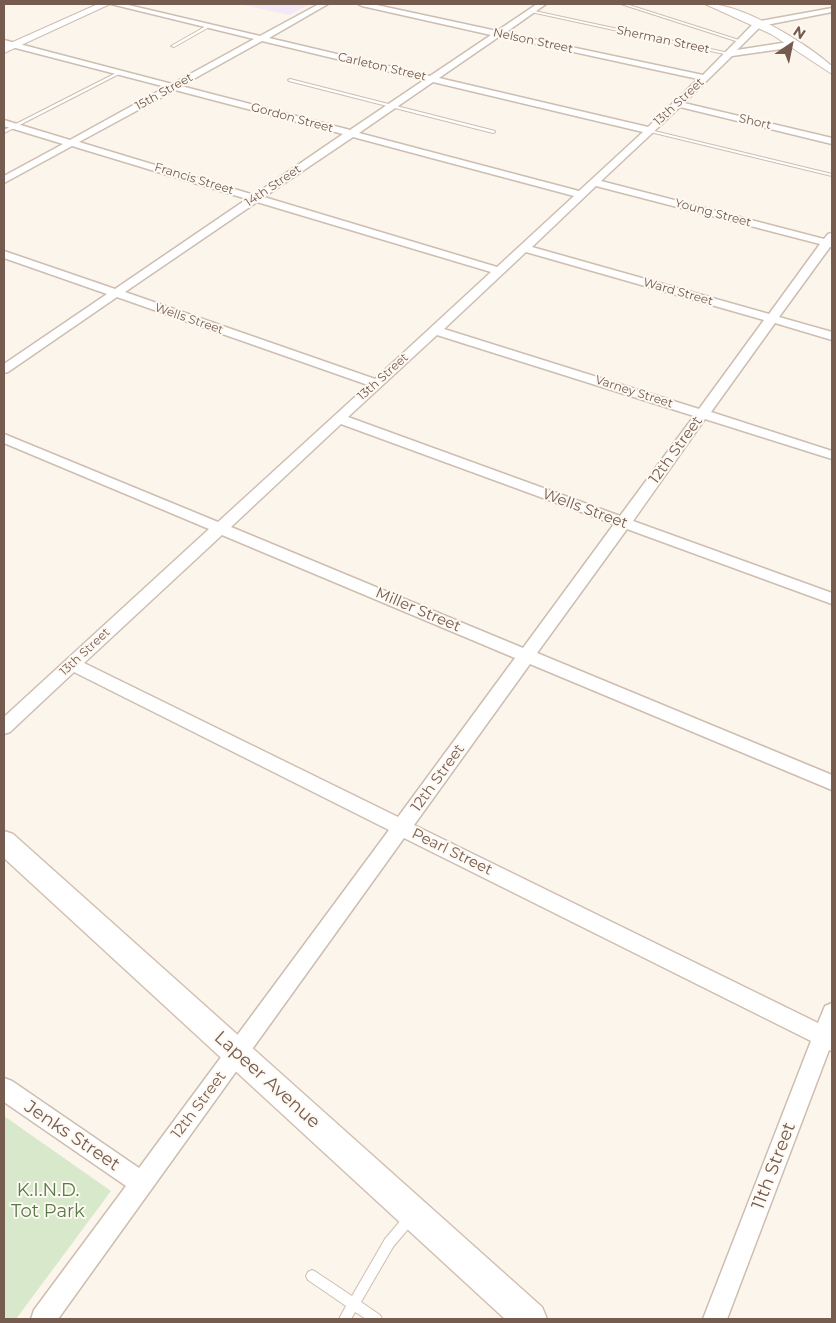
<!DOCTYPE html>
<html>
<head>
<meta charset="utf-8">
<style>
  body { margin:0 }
  #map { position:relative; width:836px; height:1323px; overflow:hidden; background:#fcf5eb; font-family:Montserrat,sans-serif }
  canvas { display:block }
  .frame { position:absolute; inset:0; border:5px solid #765c4f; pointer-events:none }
  .north { position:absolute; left:766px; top:20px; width:50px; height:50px; -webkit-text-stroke:4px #fef9f2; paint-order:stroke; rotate:34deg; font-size:14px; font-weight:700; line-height:20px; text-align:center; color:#765c4f }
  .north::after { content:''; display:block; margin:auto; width:18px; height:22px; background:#765c4f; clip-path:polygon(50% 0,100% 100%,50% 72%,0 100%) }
</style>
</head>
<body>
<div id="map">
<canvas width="836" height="1323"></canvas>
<div class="frame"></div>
<div class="north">N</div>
</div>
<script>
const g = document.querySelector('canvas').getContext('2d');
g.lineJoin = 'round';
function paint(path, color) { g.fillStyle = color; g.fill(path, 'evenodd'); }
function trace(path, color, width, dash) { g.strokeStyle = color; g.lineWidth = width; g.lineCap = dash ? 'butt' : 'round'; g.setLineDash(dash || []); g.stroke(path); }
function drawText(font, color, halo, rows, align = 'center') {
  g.font = font + ' Montserrat,sans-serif'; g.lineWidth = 4; g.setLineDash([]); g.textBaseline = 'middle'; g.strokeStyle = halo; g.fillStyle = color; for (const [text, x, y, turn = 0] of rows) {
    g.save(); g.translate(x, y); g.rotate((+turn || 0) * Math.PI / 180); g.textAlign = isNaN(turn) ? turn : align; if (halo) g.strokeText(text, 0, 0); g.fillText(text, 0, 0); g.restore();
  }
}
const education = new Path2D(`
  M239,4H310L289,15Z`);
const green = new Path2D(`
  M4,1116L111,1191L16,1319H4Z`);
const service = new Path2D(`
  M621,4H626L742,41L739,42Z
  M530,10L729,53L731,54L729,55L531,12Z
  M208,25L211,26L174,47L171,46Z
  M118,72L121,73L4,133V130Z
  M290,79L495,131V132L493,133L289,81L288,80Z
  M646,129L832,174V176L646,131Z
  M410,1213L414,1214L415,1218L414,1222L393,1247L361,1302L380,1315L382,1319H366L355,1312L351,1319H339L346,1306L308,1280L306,1276L308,1272L312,1270L316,1272L352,1296L385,1239L406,1214Z`);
const minor = new Path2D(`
  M111,4H124L260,36L319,4H328L269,38L430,76L491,35L362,6L358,4H372L497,31L537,4H546L505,33L703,75L755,22L832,8V12L761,26L737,50L795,41L799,44L795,47L732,56L684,103L832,138V144L680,107L601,181L824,239L828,234L832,233V247H830L779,317L832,332V340L775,323L711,412L832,451V459L705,419L633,521L832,593V604L627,529L537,653L832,775V790L530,664L414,825L818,1023L825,1006L832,1003V1051L829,1050L727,1319H703L811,1041L404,838L58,1319H31L34,1310L126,1186L4,1102V1078L12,1081L139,1168L389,830L74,672L10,732L4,734V717L209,529L4,443V434L218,522L368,385L117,297L8,372L4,373V364L107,294L4,258V251L115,289L247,199L72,146L4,183V176L63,144L4,126V120L70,140L166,87L4,45V40L172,84L254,39ZM500,36L698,79L648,127L439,78ZM262,41L424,80L350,130L181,86ZM433,82L643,132L579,191L359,133ZM175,90L343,134L254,195L79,142ZM353,137L574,196L497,267L264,197ZM596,186L820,244L769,314L532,247ZM257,202L491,272L375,379L125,292ZM526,252L764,320L699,409L444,329ZM437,335L694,416L620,516L348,417ZM341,424L614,524L523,648L231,527ZM222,535L515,658L398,817L84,663Z`);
const tertiary = new Path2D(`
  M98,4H110L4,53V46Z
  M705,4C740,2 806,43 832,66V74L771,34Z`);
const secondary = new Path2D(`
  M4,831L13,834L542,1307L547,1319H505L4,858Z`);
const farStreetnames = [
  ["Sherman Street",663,40,12],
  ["Nelson Street",533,41,12],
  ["Carleton Street",382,67,13],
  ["15th Street",164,92,-29],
  ["13th Street",679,102,-43],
  ["Gordon Street",292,118,15],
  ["Short",755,122,13],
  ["Francis Street",194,179,17],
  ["14th Street",273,186,-34],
  ["Young Street",713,213,15],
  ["Ward Street",678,292,16],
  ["Wells Street",189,319,19],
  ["13th Street",383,377,-42],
  ["Varney Street",634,392,18],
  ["13th Street",85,652,-43]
];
const streetNames = [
  ["12th Street",676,450,-54],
  ["Wells Street",585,509,20],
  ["Miller Street",418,610,23],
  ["12th Street",438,778,-54],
  ["Pearl Street",452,852,26],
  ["12th Street",199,1105,-53]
];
const nearStreetnames = [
  ["Lapeer Avenue",267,1080,42],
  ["Jenks Street",72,1136,34],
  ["11th Street",774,1166,-69]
];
const nearParknames = [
  ["K.I.N.D.",48,1191],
  ["Tot Park",48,1212]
];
paint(education, '#f2e8f8');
paint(green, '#d7e9ca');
trace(service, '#cebdb1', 2);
trace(minor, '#cebdb1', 3);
trace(tertiary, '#cebdb1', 2);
trace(secondary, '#d3bfb1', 3);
paint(service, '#fff');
paint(minor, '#fff');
paint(tertiary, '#fff');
paint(secondary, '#fff');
drawText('12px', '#765c4f', '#fef9f2', farStreetnames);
drawText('15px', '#765c4f', '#fef9f2', streetNames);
drawText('18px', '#765c4f', '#fef9f2', nearStreetnames);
drawText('18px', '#587a48', '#fef9f2', nearParknames);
</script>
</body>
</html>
